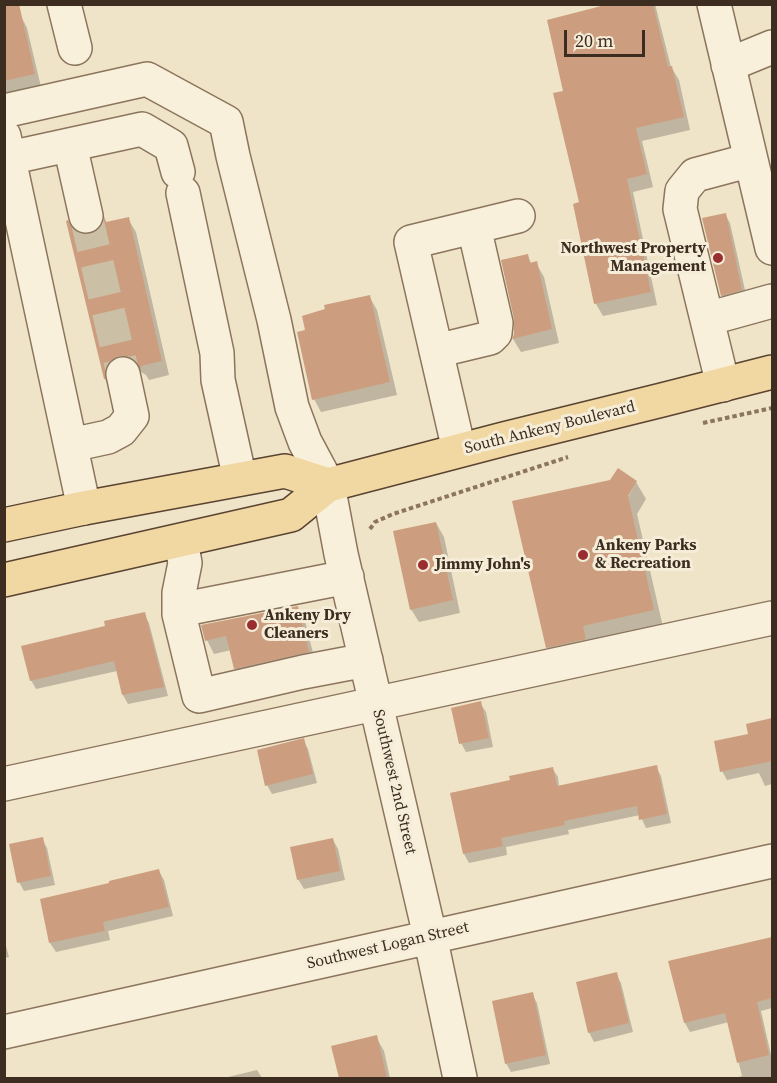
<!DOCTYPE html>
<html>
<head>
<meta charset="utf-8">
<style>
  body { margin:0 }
  #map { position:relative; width:777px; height:1083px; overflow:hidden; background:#efe3c8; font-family:"Source Serif 4",serif }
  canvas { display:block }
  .frame { position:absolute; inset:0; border:6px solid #3c2d20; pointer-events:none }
  .scale { position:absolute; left:564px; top:30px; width:81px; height:27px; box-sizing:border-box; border:3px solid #3c2d20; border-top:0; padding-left:8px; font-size:18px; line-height:21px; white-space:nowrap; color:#3c2d20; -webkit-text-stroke:4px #f6edd8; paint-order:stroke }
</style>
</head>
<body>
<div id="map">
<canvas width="777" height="1083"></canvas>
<div class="frame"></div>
<div class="scale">20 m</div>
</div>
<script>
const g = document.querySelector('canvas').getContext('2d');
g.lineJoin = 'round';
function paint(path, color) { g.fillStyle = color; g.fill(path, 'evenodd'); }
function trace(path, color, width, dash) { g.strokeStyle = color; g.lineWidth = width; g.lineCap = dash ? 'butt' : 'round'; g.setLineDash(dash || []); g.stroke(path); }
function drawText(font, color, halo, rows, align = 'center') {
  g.font = font + ' "Source Serif 4",serif'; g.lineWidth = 6; g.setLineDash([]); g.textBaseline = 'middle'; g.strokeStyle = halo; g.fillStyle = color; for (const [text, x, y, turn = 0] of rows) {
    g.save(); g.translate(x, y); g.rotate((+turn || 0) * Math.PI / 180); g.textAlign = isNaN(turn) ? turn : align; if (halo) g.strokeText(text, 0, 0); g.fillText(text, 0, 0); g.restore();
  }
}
const shadow = new Path2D(`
  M612,4H655L671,67L679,80L690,130L642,141L653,187L633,192L657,305L603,316L596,304L575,205L580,204L565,92Z
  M20,14L27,28L41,87L4,96V18Z
  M725,214L730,223L747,299L727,304L722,295Z
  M128,219L136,232L169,375L149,380L146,375L138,370L112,391L105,379L69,225L72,231L79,235L90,236L100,230L105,220L107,223Z
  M527,256L532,264L536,263L544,277L559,343L521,352L513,339Z
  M369,296L377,310L397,395L321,412L314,399Z
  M636,482L646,499L637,514L663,627L557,665L547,647Z
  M436,523L444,537L460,613L419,622L411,609Z
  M297,608L305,621L316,665L243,682L235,668L231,650L214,654L207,640Z
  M144,614L149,623L168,696L128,704L123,695L117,671L36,689L31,680L107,627Z
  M480,703L486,712L493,747L466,752L461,743Z
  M772,719V784L765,786L759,773L727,780L722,771L750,735L748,726Z
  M303,740L308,749L317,783L272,794L267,785Z
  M656,767L661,776L671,823L646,828L640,815L568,830L569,834L506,847L507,855L469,863L464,854L512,781L552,768L558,777L559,787Z
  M42,839L47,848L55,885L24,891L19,882Z
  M333,840L338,849L345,880L304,889L298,879Z
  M159,871L164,880L173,916L108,931L110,940L56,952L50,943L111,885Z
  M4,938L9,957L4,958Z
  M772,939V1008L761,1011L771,1055L772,1054V1078H734L742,1076L729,1022L690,1032L685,1023L670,962Z
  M616,974L621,983L633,1032L594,1042L589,1032Z
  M532,994L537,1003L550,1064L511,1072L506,1063Z
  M376,1037L384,1051L390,1078H340L333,1047Z
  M257,1070L262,1078H228V1077Z`);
const building = new Path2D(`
  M4,4H19L35,74L4,81Z
  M609,4H653L668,67L672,66L684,117L636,128L647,174L627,179L651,292L594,304L573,204L579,202L553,93L563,91L547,20Z
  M726,213L742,290L721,296L702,218Z
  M104,216L106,222L129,217L162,361L141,366V370L137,362L129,356H119L111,360L105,368V379H104L66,221L68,220L73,229L80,234H90L99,229L104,222Z
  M528,254L530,263L537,261L552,329L512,339L514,335V319L501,260Z
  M370,295L390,382L312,400L297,332L305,330L302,316L325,309L324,305Z
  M618,468L637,481L628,496L654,610L583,626L586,639L546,648L512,501L610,480Z
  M436,522L453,600L410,610L393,531Z
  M298,606L309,652L234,669L226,636L205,641L201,625Z
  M145,612L164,687L122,695L114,661L30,681L21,646L105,626L104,621Z
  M481,701L489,738L459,744L451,708Z
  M772,718V761L720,772L714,741L748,734L746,724Z
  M304,738L313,774L265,786L257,750Z
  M657,765L667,814L639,820L637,806L564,821L565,825L501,838L503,846L463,854L450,793L510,780L509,776L553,767L557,786Z
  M43,837L51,876L17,883L9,844Z
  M333,838L340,871L297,880L290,847Z
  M159,869L169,907L103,922L105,931L49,943L40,899L109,883V881Z
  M772,937V998L757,1002L769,1055L737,1063L725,1013L684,1023L668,961Z
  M617,972L629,1023L588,1033L576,982Z
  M533,992L546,1055L505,1064L492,1001Z
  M377,1035L387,1078H339L331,1046Z`);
const minorTunnel = new Path2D(`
  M86,216L123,374`);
const path = new Path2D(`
  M703,423L772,408
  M370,529L375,522L393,514L568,457`);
const minor = new Path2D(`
  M64,4L75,48
  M714,4L772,248
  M728,65L772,47
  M4,111L147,79L226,122L233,156L274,320L292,407L305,442L328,485L341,554L430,936L460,1078
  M4,136L84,508
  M70,145L86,216
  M9,158L142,129L171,146L178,172
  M183,193L217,353L218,380L240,479
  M707,319L772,301
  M436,351L490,338L495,333L496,323L474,227
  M723,385L680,209L682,191L695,175L751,160
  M71,445L108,437L121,430L132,416L123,374
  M459,450L411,242L518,216
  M181,541L185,563L179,593V614L199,696L303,672L366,660
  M179,610L347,577
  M4,784L772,618
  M4,1032L772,861`);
const major = new Path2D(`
  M4,525L84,508L285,471L328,485
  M4,580L291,515L328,485L504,439L662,400L772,372`);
const markers = [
  [718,258,6,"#9a2d2f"],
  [583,555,6,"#9a2d2f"],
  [423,565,6,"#9a2d2f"],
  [252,625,6,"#9a2d2f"]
];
const poiNames = [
  ["Northwest Property",706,249,"right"],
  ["Management",706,267,"right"],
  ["Ankeny Parks",595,546],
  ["& Recreation",595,564],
  ["Jimmy John's",435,565],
  ["Ankeny Dry",264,616],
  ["Cleaners",264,634]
];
const streetNames = [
  ["South Ankeny Boulevard",550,428,-14],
  ["Southwest 2nd Street",394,782,77],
  ["Southwest Logan Street",388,946,-13]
];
paint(shadow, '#0003');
paint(building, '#cc9e7f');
trace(minorTunnel, '#cbbfa6', 33, [33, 16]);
trace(minor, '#8b755d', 36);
trace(major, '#594331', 36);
trace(path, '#8b755d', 4, [4.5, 3]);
trace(minor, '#f9f0dc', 33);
trace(major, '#f1d7a1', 33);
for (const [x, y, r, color] of markers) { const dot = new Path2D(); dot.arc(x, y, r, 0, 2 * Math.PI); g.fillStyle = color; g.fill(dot); trace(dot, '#f6edd8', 2); }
drawText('bold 16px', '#3c2d20', '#f6edd8', poiNames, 'left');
drawText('16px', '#3c2d20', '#f6edd8', streetNames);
</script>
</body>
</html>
